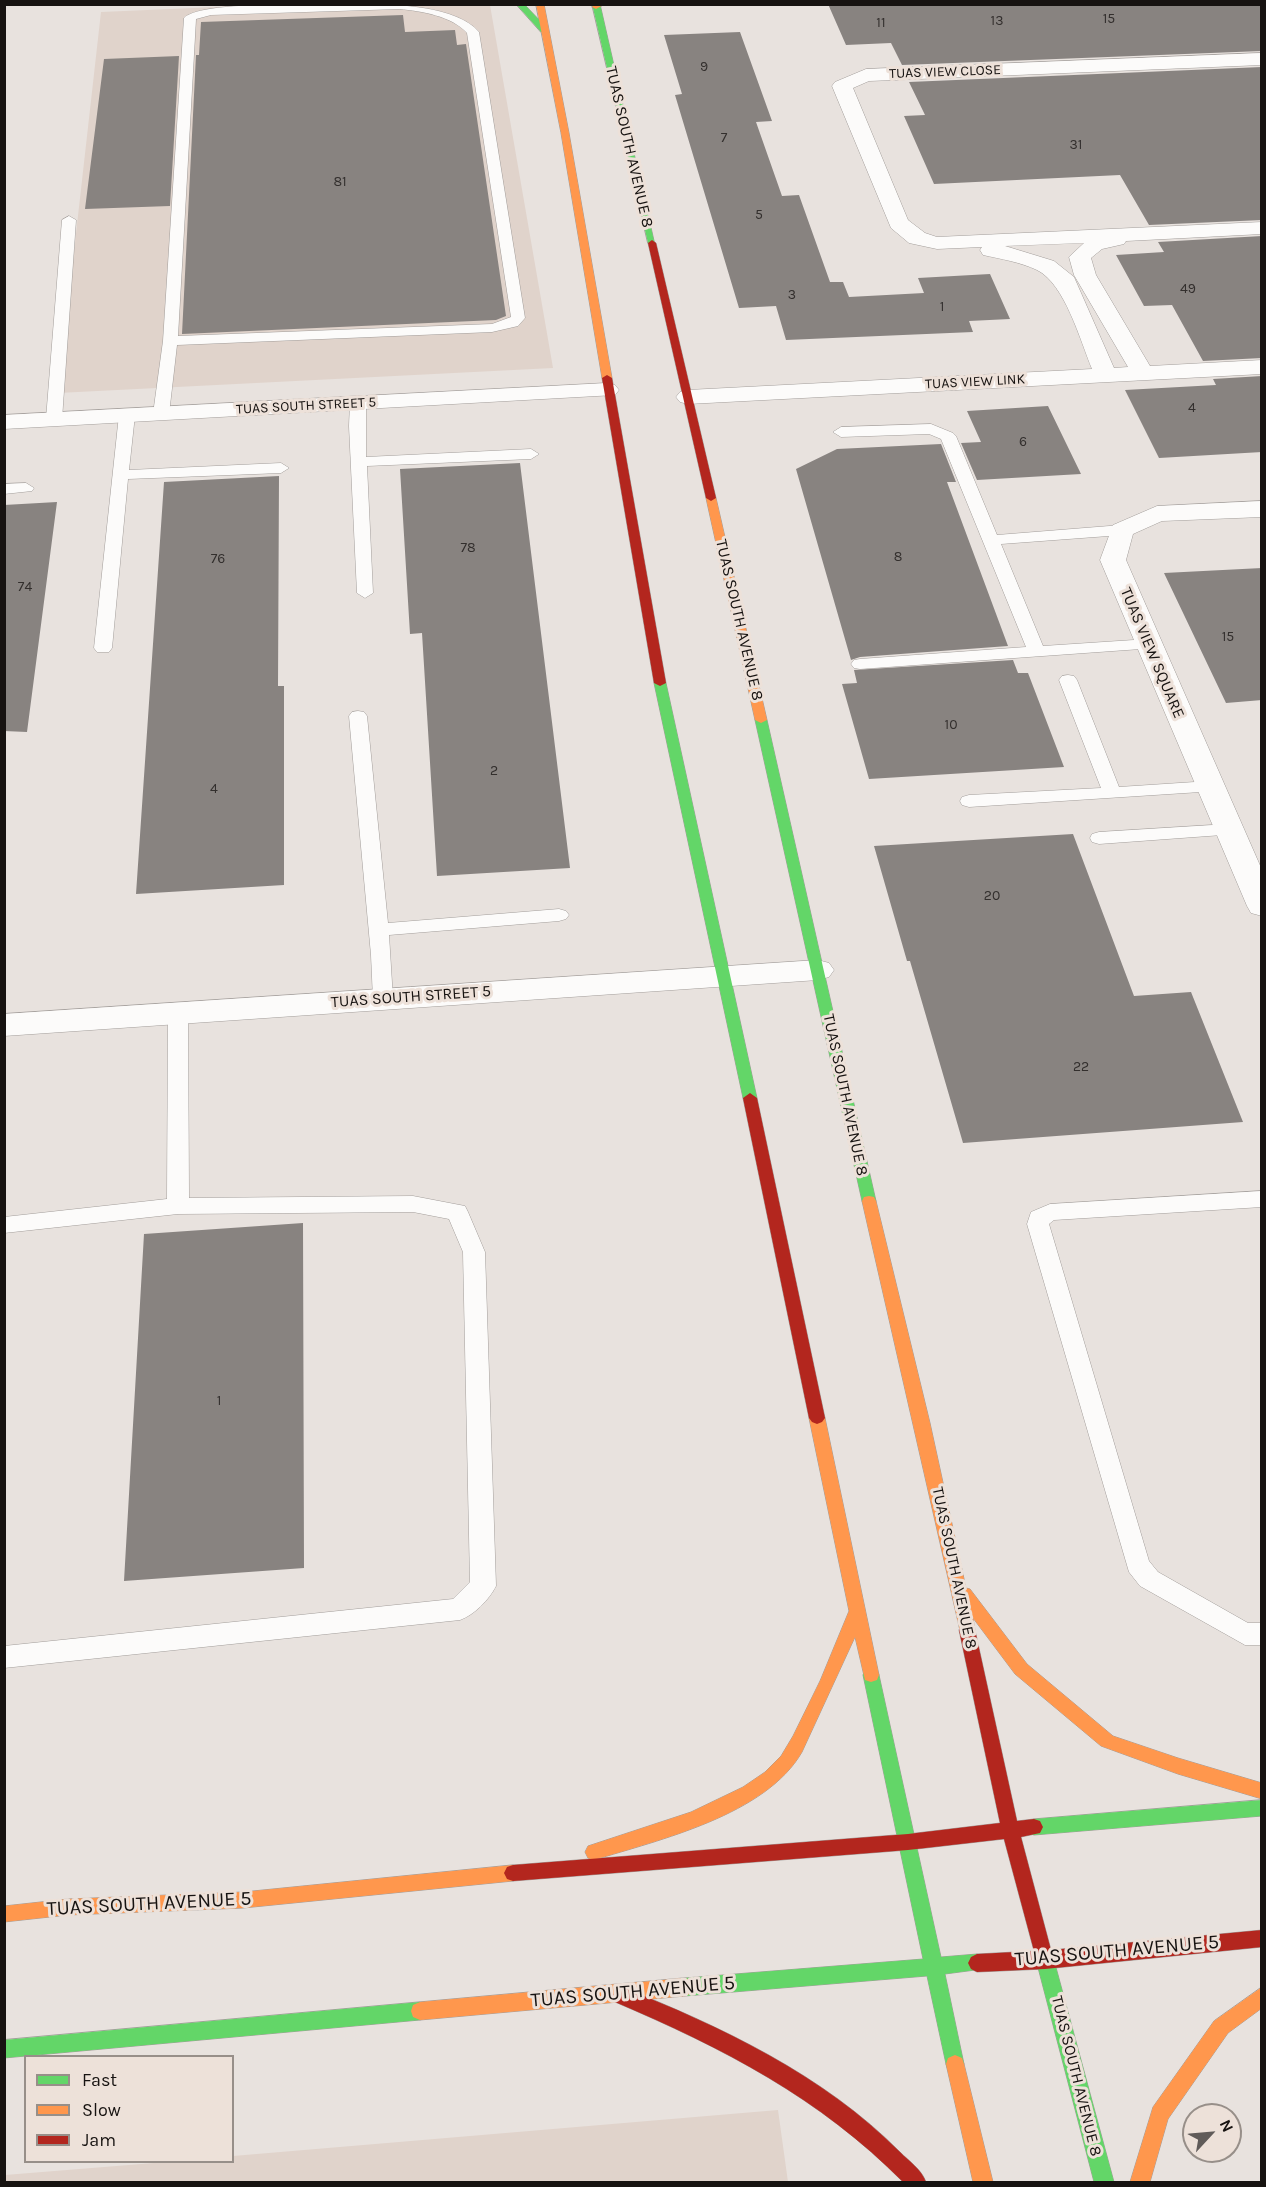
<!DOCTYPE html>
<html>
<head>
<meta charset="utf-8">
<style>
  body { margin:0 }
  #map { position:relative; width:1266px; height:2187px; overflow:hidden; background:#e8e2de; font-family:Karla,sans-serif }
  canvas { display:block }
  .frame { position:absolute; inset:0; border:6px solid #171311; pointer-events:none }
  .legend { position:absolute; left:24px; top:2055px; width:210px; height:108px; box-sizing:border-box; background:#ede1d9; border:2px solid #978f89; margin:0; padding:8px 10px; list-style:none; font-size:18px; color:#171311 }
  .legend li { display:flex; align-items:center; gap:12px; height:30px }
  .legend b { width:30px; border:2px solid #978f89 }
  .north { position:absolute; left:1182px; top:2103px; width:60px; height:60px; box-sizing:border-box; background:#ede1d9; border:2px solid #978f89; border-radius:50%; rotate:64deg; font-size:16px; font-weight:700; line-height:24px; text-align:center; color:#171311 }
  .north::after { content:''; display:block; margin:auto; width:21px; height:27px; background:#605b59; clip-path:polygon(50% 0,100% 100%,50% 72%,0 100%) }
</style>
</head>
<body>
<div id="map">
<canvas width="1266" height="2187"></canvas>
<div class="frame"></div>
<ul class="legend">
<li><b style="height:8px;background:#63d668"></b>Fast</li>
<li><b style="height:8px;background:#ff974d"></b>Slow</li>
<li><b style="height:8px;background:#b3261e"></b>Jam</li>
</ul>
<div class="north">N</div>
</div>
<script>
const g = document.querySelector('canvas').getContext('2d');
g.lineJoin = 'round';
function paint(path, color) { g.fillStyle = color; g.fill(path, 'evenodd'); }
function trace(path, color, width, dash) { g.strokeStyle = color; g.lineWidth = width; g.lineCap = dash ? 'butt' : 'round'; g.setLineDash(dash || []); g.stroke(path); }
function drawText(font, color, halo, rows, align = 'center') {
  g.font = font + ' Karla,sans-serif'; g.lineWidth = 6; g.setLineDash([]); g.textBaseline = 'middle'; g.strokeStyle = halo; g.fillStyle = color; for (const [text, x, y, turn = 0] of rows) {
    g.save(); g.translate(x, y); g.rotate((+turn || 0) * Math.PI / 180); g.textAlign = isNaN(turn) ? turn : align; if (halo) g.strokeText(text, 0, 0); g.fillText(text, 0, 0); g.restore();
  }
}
const built = new Path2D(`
  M286,4L490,5L553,368L58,393L101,12Z
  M778,2110L788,2182H5V2175L166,2162H232L233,2156Z`);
const building = new Path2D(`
  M828,4H1262V51L902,65L891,43L846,45Z
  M403,15L405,32L455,30L457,45L466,44L506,316L496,320L182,334L196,55H199L201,22Z
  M740,32L772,121L756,122L782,196L799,195L830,282H843L849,297L924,293L918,278L990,274L1010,319L969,321L973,332L786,340L776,306L739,308L675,95L682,94L664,35Z
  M179,56L170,206L85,209L104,59Z
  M1262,67V220L1149,225L1120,175L934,184L904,116L925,115L909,82Z
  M1262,236V358L1203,361L1172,305L1144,306L1116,255L1164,252L1158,242Z
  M1262,376V452L1159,458L1125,390L1216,385L1213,379Z
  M1048,406L1081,474L977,480L961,443L981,442L967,411Z
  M941,444L956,482H947L1008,646L860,657L851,660L796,469L837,449Z
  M520,463L570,868L437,876L422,633L410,634L400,469Z
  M279,476L278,686H284V885L136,894L164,482Z
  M57,502L27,732L4,731V505Z
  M1262,568V700L1226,703L1164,573Z
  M1013,660L1018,673H1028L1064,767L869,779L842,684L857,683L854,670Z
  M1073,834L1134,996L1191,992L1243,1122L963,1143L910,961H907L874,846Z
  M303,1223L304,1568L124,1581L144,1234Z`);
const lane = new Path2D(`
  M324,4C367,4 451,0 479,32L525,318L518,326L492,332L177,345L169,414L161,419L156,417L153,414L163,341L184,18C199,2 298,5 324,4ZM400,9C421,11 452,16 467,33L511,317L492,324L178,336L196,19L211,15Z
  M69,216L76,220L62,419L54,424L46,419L62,220Z
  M358,398L366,403V457L531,449L539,454L531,459L367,466L373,593L365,598L357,593L349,426L350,403Z
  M127,410L135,415L129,470L281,463L289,468L281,473L128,479L112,648L109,652H97L94,648L119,415Z
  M931,424L953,433L956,436L997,535L1122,525L1130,530L1122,535L1001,544L1043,646L1149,639L1155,640L1158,644L1155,648L860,669L854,668L851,664L854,660L860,659L1026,647L941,439L929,434L841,437L833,432L841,427Z
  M26,483L34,488L32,491L4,494V484Z
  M1068,675L1074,676L1077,680L1119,787L1210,781L1216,783L1219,787L1216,791L969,807L962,805L960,801L962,797L969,795L1101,788L1059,680L1062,676Z
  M358,711L364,712L367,716L388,923L559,909L566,911L569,915L566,919L559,921L389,935L393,999L390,1004L383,1006L376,1004L373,999L371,955L349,716L352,712Z
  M1229,824L1236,826L1238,830L1236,834L1099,844L1092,842L1090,838L1092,834L1099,832Z
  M178,1006L185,1008L188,1013L189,1198L413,1196L465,1206L468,1212L485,1252L496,1586C489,1600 474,1615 460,1620L4,1668V1646L453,1599L470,1582L463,1252L449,1219L413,1212L178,1214L4,1233V1217L167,1199L168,1013L171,1008Z
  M1262,1191V1207L1054,1220L1049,1224L1149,1561L1158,1572L1248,1623H1262V1645H1245L1140,1586L1129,1572L1027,1224L1031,1212L1050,1204Z`);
const street = new Path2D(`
  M1262,53V65L869,81L853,88L908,220L925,233L937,237L1262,222V234L1126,241L1124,244L1102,249L1091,258L1096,275L1150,366L1262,360V374L688,404L680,402L676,397L680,392L688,390L1092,369C1080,340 1065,284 1037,270C1020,262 1001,259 983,255L980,250L982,247L937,249L909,243L891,228L832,86L835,82L866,69ZM1084,243L1069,257L1074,275L1128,367L1114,368L1074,277L1054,261L1005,246Z
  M607,383L615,385L619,390L615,395L4,429V415Z
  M1262,501V517L1162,521L1133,534L1126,560L1262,870V916L1251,913L1247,906L1100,560L1113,525L1157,506Z
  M818,960L829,963L834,970L829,977L818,980L4,1036V1014Z`);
const fast = new Path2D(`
  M516,4H524L547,28V32H541Z
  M592,4H600L655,245L648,243Z
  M660,680L666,683L757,1098L750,1103L743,1098L654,683Z
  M761,717L767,720L876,1201L874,1205H864L862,1201L755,720Z
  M871,1668L877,1670L879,1675L941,1957L977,1954L983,1957L986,1963L983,1969L945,1974L964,2064L962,2070L955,2073L948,2070L946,2064L927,1976L685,1996L678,1993L676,1987L678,1981L685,1978L923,1959L863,1675L865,1670Z
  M1262,1800V1816L1034,1835L1028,1833L1025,1827L1028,1821L1034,1819Z
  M1045,1951L1051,1954L1054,1960L1114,2182H1094L1036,1960L1039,1954Z
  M420,2002L427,2005L429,2011L427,2017L420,2020L4,2058V2040Z`);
const slow = new Path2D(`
  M536,4H544L569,133L612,378L607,381L602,378L561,133Z
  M595,4H605L596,9L592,7Z
  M711,495L716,498L767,720L761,723L755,720L706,498Z
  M869,1196L874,1197L876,1201L930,1423L966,1588L970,1589L1027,1664L1113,1736L1178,1758L1262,1783V1799L1178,1774L1101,1746L1015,1674L973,1618L975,1630L973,1635L967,1637L961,1635L862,1201L864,1197Z
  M817,1412L822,1414L825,1418L879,1675L877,1680L871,1682L865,1680L855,1637L802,1752C766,1815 659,1840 594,1860L588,1858L585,1852L588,1846L691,1812L743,1787L765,1772L781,1756L793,1736L820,1681L849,1611L809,1418L812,1414Z
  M513,1865L519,1867L522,1873L519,1879L513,1881L243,1908L68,1915L4,1922V1906L68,1899L243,1892Z
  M685,1978L692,1981L694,1987L692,1993L685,1996L420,2020L413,2017L411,2011L413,2005L420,2002Z
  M1262,1987V2008L1228,2033L1168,2119L1150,2182H1130L1153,2107L1214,2021Z
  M955,2055L962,2058L964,2064L993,2182H973L946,2064L948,2058Z`);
const jam = new Path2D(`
  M652,240L656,243L716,498L711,501L706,498L648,243Z
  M607,375L612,378L666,683L660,686L654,683L602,378Z
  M750,1093L757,1098L825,1418L822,1422L817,1424L812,1422L809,1418L743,1098Z
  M967,1623L973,1625L975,1630L1017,1821L1034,1819L1040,1821L1043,1827L1040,1833L1021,1837L1051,1950L1262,1930V1947L1045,1969L977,1972L971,1969L968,1963L971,1957L977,1954L1034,1951L1004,1839L908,1850L513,1881L507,1879L504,1873L507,1867L513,1865L908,1834L1000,1823L959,1630L961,1625Z
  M622,1987C720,2026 824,2075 900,2152C909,2161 922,2170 926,2182H903C820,2098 723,2048 615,2002L613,1996L615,1990Z`);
const numberNames = [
  ["15",1109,19],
  ["13",997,21],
  ["11",881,23],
  ["9",704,67],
  ["7",724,138],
  ["31",1076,145],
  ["81",340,182],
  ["5",759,215],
  ["49",1188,289],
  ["3",792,295],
  ["1",942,307],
  ["4",1192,408],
  ["6",1023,442],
  ["78",468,548],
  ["8",898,557],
  ["76",218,559],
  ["74",25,587],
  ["15",1228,637],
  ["10",951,725],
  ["2",494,771],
  ["4",214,789],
  ["20",992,896],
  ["22",1081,1067],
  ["1",219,1401]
];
const farStreetnames = [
  ["TUAS VIEW CLOSE",945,72,-2],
  ["TUAS VIEW LINK",975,382,-3],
  ["TUAS SOUTH STREET 5",306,406,-3]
];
const streetNames = [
  ["TUAS SOUTH AVENUE 8",629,147,77],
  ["TUAS SOUTH AVENUE 8",739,620,77],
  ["TUAS VIEW SQUARE",1152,653,67],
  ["TUAS SOUTH STREET 5",411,997,-4],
  ["TUAS SOUTH AVENUE 8",845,1095,78],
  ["TUAS SOUTH AVENUE 8",954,1568,78],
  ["TUAS SOUTH AVENUE 8",1076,2076,76]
];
const nearStreetnames = [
  ["TUAS SOUTH AVENUE 5",149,1904,-3],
  ["TUAS SOUTH AVENUE 5",1117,1951,-5],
  ["TUAS SOUTH AVENUE 5",633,1992,-5]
];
paint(built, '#e0d3cb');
paint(building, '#888380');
trace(lane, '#a29d9a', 1);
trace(street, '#a29d9a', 1);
trace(fast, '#a29d9a', 1);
trace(slow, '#a29d9a', 1);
trace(jam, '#a29d9a', 1);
paint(lane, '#fcfbfa');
paint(street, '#fcfbfa');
paint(fast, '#63d668');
paint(slow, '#ff974d');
paint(jam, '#b3261e');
drawText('14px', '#332f2d', null, numberNames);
drawText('14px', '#171311', '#ede1d9', farStreetnames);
drawText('16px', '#171311', '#ede1d9', streetNames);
drawText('20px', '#171311', '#ede1d9', nearStreetnames);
</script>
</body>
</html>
